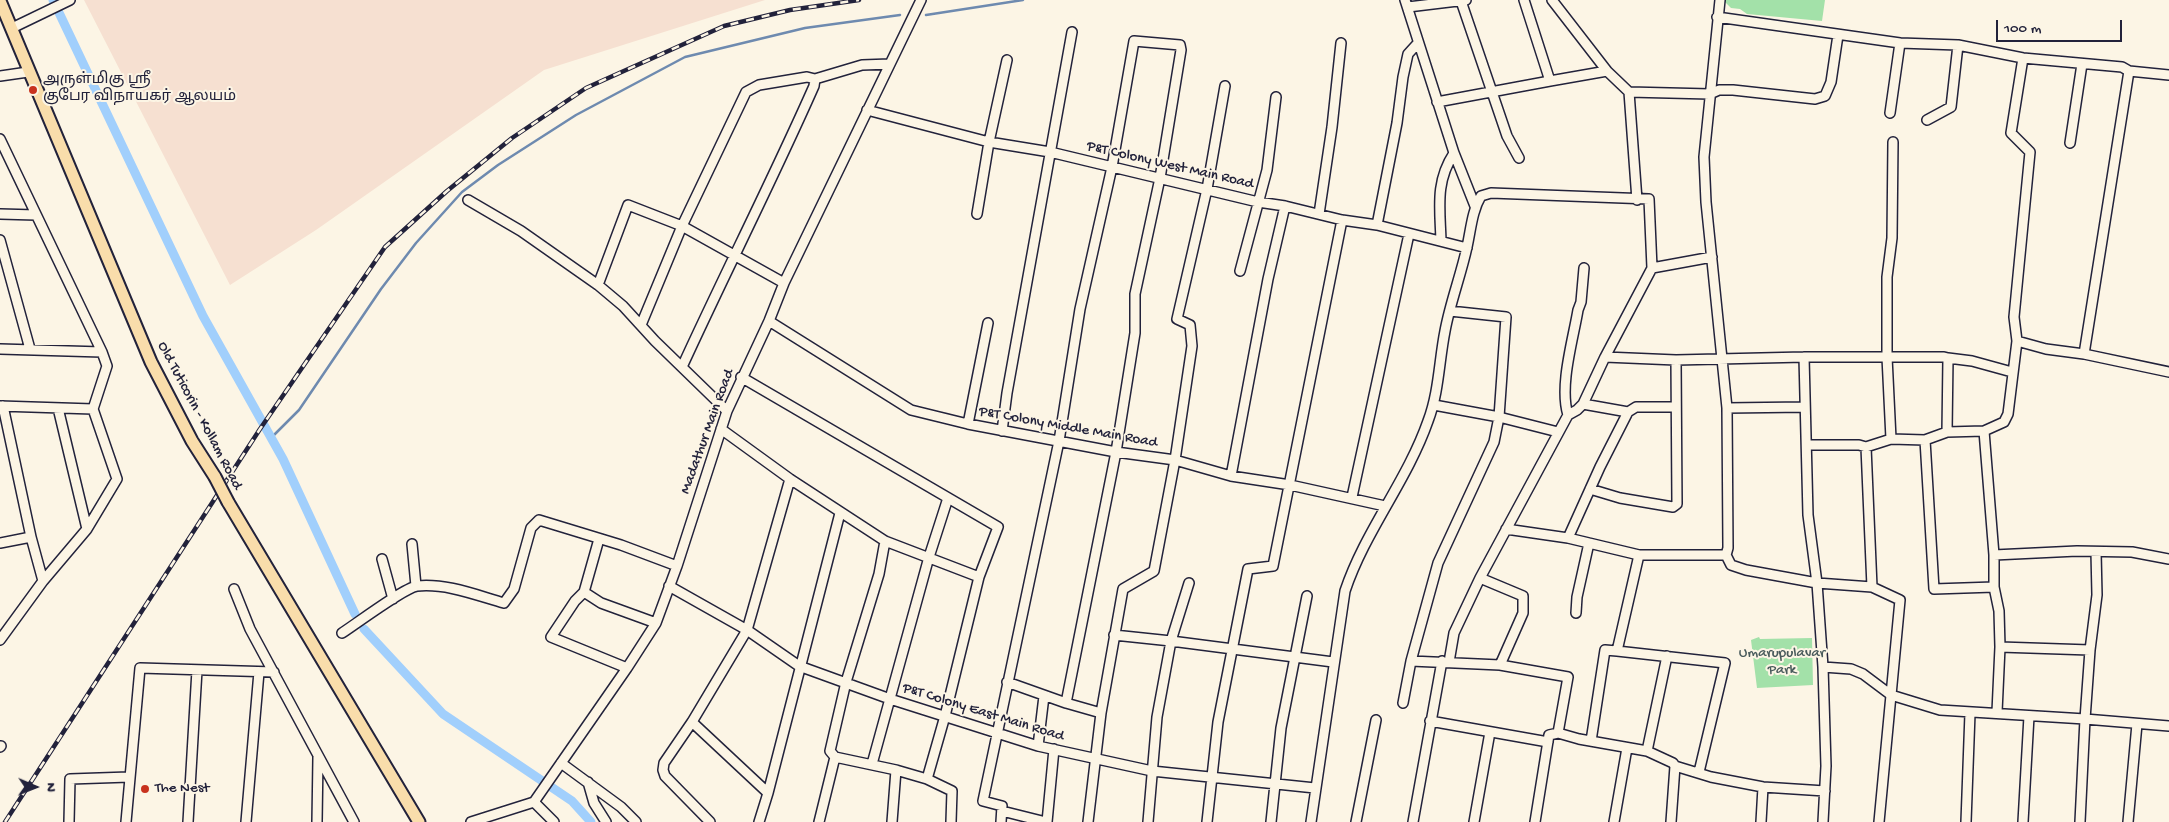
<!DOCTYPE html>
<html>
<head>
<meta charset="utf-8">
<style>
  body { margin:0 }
  #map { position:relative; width:2169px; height:822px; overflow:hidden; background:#fcf5e5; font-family:"Gochi Hand",sans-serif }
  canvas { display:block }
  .north { position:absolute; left:10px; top:762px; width:50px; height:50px; -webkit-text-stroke:4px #fcf5e5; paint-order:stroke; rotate:91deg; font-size:14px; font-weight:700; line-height:20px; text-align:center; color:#22223b }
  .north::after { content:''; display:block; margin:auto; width:18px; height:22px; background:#22223b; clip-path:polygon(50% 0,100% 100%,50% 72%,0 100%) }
  .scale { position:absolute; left:1996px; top:20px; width:126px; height:22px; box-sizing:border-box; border:2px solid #22223b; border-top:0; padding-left:6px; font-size:15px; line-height:18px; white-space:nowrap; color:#22223b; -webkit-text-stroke:4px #fcf5e5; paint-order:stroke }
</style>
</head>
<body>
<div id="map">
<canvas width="2169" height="822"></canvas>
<div class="north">N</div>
<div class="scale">100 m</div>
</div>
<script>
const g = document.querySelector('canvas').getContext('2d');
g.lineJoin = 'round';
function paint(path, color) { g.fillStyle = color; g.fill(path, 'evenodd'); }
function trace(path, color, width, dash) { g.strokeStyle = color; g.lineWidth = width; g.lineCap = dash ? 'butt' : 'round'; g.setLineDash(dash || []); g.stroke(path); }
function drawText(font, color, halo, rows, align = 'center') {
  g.font = font + ' "Gochi Hand","Noto Sans Tamil",sans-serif'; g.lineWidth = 4; g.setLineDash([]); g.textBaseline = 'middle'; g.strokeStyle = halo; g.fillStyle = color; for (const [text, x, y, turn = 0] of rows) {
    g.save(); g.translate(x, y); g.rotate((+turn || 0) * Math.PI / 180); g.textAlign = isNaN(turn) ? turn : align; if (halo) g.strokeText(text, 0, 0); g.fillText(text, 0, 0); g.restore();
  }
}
const built = new Path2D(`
  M84,0H765L544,70L316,230L230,285Z`);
const green = new Path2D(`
  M1723,0H1825L1822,21L1747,14L1740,9L1731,8Z
  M1759,637L1760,639L1812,638L1813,685L1757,688L1751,640Z`);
const stream = new Path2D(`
  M926,15L1023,0
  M271,438L299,410L381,289L416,243L462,192L498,165L576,115L685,57L805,28L900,15`);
const canal = new Path2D(`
  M53,0L203,316L283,459L355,614
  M364,629L443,714L572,801L591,822`);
const minor = new Path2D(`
  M1405,0L1454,153
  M1552,0L1607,71
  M1720,0L1704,157L1706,202L1727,408L1728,548L1726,555L1731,565L1746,570L1817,583L1872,587L1900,600L1879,822
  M1461,1L1507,136L1519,158
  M1408,7L1466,0
  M1717,17L1900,43L1958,45L2023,58L2122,67L2129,71L2169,75
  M12,28L70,0
  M0,76L28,72
  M1550,81L1607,71L1629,92L1710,94L1719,90H1733L1815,99L1825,96L1831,82L1838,35
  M1629,92L1637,200
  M1437,102L1550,81L1524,0
  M867,110L989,142L1050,152L1258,202L1285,206L1342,220L1377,225L1467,248
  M1890,113L1900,43
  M1927,120L1951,107L1958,45
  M0,139L102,352L107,366L93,409L117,479L87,529L43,581L0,640
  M2070,143L2082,64
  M468,200L521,231L598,285L623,306L655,341L727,411
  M0,214L36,215
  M977,214L989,142L1007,60
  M1319,214L1332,127L1341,43
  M1377,225L1397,123L1403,77L1408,54L1418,43
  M0,240L30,349
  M1441,241C1440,208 1435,182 1454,153L1475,206
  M1652,268L1712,257
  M1240,271L1267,170L1276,97
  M598,285L628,205L682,226L784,283
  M769,321L911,410L968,424L1116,452L1175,460L1231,476L1290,485L1385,506
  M641,325L682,226L746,92L759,85L807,77L815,79L862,65L890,64
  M2017,341L2046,349L2084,354L2169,372
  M0,349L102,352
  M2084,354L2129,71
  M1605,357L1676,360L1804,357H1944L1948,358L1947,432
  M1804,357L1808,515L1817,583L1823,667L1826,766L1823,822
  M1948,358L1972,361L2012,372
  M682,367C725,273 772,181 814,86L815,79
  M741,377L998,527L979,577L945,716L927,779L896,770
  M1434,405L1499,417L1558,432
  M0,406L93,409
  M3,406L31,537L43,581
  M58,408L87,529
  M1727,408L1805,407
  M1628,412L1636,407H1676
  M1568,415C1559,386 1573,340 1578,310L1581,302L1584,268
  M968,424L988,323
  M721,429L790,479L885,541L979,577
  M1002,431L1007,393L1072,32
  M1984,431L1994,555V587L1999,611L2000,647L1997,712
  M1891,439L1887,357V277L1892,238L1893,142
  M1925,440L1934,589L1994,587
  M1807,445H1859L1866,447L1891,439L1925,440L1947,432L1984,431L2004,422L2008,414L2017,341L2014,317L2030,152L2011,133L2023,58
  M1866,447L1872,587
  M1231,476L1268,279L1285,206
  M1590,489L1620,498L1673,507L1677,504L1676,360
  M1352,497L1409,234
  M1506,529L1568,538L1639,555
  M1568,538L1600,467L1628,412L1583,404
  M599,539L584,592L601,603L656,623
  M885,541L879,574L846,682L830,751L835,757L896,770L892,822
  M0,543L31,537
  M412,544L416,586
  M1994,555L2077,551L2132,552L2169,559
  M382,559L393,599
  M1480,578L1523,596V613L1500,665
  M669,586L747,630L799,666L890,699L1038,746L1152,771L1315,788
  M234,589L250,629L354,822
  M584,592L575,601L551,637L627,668
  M1576,613L1577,597L1589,543
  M342,633C356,624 404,588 417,586C446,583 476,595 504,603L514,589L531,528L539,520L621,545L677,566
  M1114,635L1171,641L1189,583
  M2000,647L2090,650
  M1411,661L1500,665L1568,677L1558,733
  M1823,667L1851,669L1863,674L1891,695L1940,710L2085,719L2090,650L2097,595L2096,552
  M1007,682L1066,703L1101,713
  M1403,703L1411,661L1438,563L1494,442L1499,417L1506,317L1450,311
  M1430,721L1548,742
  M692,722L768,793
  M1591,741L1605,650L1617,651
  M1038,746L1044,696
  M0,747L1,746
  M1647,751L1667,656
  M561,763L621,807L636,822
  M872,764L929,557L948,498
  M1675,766L1711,777L1763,787L1825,791
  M1699,772L1725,663L1617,651L1639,555H1726
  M927,779L952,791L951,822
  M588,782L594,803L606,822
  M534,802L554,822
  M1002,811L1046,822
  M69,822L70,779L129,777
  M126,822L140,668L274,672
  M188,822L197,670
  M246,822L259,672
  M317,822L318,757
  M471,822L534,802L627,668L656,623L677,566L727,411L769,321L784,283L921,0
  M710,822L665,776L663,770L664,763L692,722L747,630L790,479
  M759,822L768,793L840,513
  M819,822L835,757
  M1001,822L1002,806L983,801L1059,441L1080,309L1112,167L1134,41L1180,45L1181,50L1160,178L1135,294V333L1116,452L1066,703
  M1047,822L1054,749
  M1088,822L1101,713L1123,589L1154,571L1175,460L1192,346L1190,325L1177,319L1207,189L1225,86
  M1148,822L1157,717L1171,641L1333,662
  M1207,822L1218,722L1248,569L1273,566L1342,220
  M1271,822L1281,728L1307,596
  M1311,822L1345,591C1365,531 1407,481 1428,421C1439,392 1439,361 1445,331C1450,303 1461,275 1467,247C1471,229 1472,211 1481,196L1491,193L1649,199L1652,268L1605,357L1583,404L1577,410L1568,415L1480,578L1454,633L1449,662
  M1356,822L1376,720
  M1413,822L1442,661
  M1474,822L1490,732
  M1535,822L1549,735L1558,733L1579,739L1647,751L1673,763L1675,766L1671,822
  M1614,822L1627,748
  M1761,822L1763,787
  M1966,822L1970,713
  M2023,822L2029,716
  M2080,822L2085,719L2169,726
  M2128,822L2137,724`);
const major = new Path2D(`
  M0,1L151,362L192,441L215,477
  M228,502L419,822`);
const rail = new Path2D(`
  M5,822L260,429L385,247L447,191L512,138L586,88L724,26L790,10L859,0`);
const majorBridge = new Path2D(`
  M215,477L228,502`);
const markers = [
  [33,90,5,"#c8321e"],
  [145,789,5,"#c8321e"]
];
const poiNames = [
  ["அருள்மிகு ஶ்ரீ",43,81],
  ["குபேர விநாயகர் ஆலயம்",43,98],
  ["The Nest",155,789]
];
const streetNames = [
  ["P&T Colony West Main Road",1170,166,13],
  ["Old Tuticorin - Kollam Road",199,416,62],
  ["P&T Colony Middle Main Road",1068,428,10],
  ["Madathur Main Road",708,432,-70],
  ["P&T Colony East Main Road",983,713,17]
];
const parkNames = [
  ["Umarupulavar",1782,654],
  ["Park",1782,671]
];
paint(built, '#f6e0d1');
paint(green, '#a3e1a9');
trace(stream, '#6e8aaf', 2.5);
trace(canal, '#a1cffc', 9);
trace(minor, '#22223b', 12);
trace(major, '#22223b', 15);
trace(minor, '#fcf5e5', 9);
trace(major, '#f9ddab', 11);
trace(rail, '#22223b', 4.5);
trace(rail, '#fcf5e5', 2.5, [8]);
trace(majorBridge, '#22223b', 15, []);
trace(majorBridge, '#f9ddab', 11);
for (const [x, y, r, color] of markers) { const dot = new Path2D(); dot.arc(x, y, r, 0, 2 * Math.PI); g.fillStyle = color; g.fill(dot); trace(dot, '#fcf5e5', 2); }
drawText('15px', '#22223b', '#fcf5e5', poiNames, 'left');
drawText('15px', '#22223b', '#fcf5e5', streetNames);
drawText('15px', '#495b5c', '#fcf5e5', parkNames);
</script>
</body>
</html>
